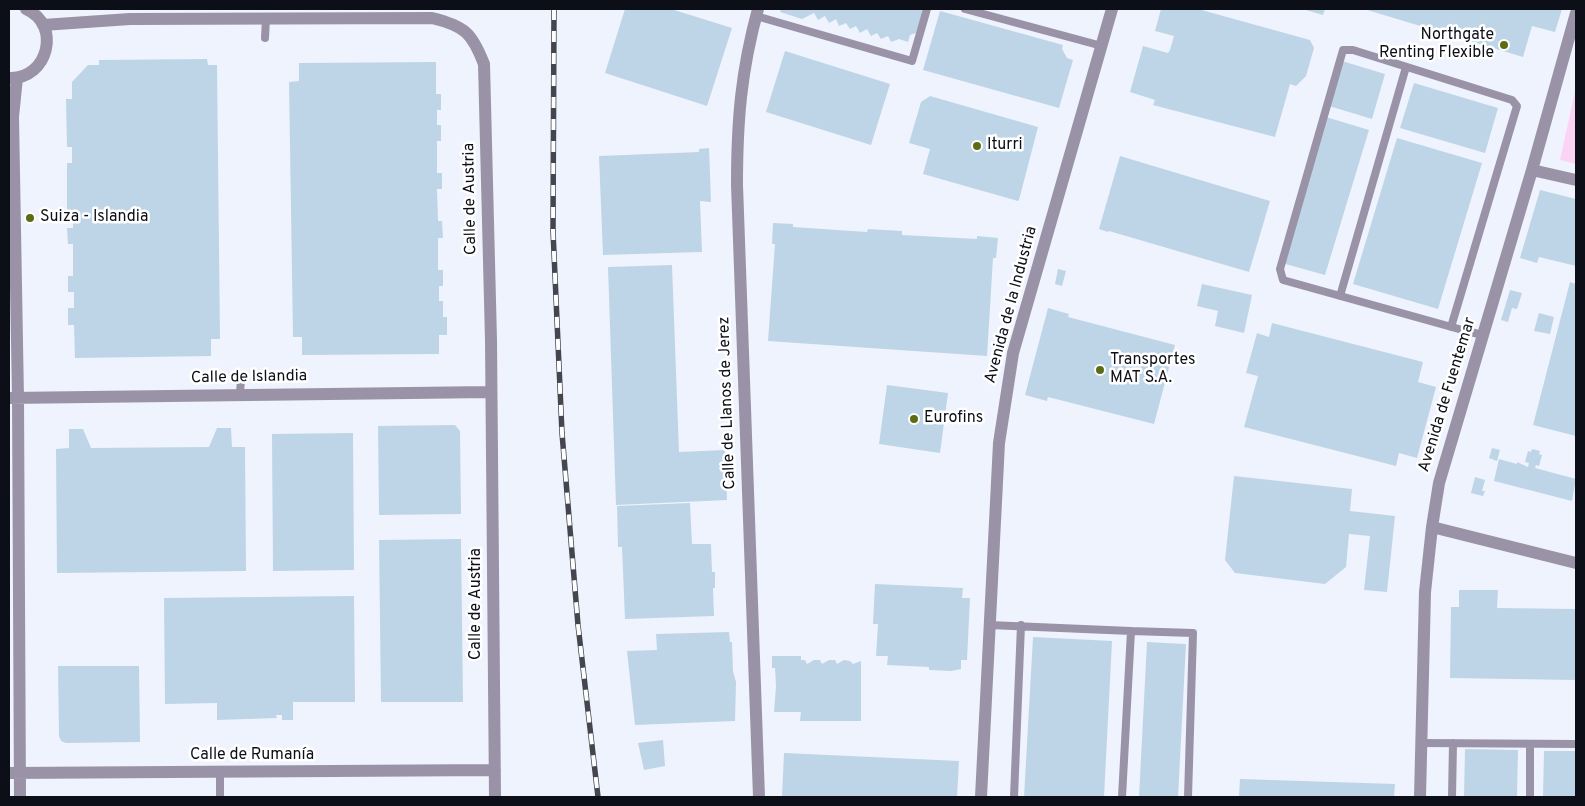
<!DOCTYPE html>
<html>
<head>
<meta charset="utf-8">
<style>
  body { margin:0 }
  #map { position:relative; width:1585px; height:806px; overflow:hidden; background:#eff3fd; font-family:Overpass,sans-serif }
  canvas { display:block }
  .frame { position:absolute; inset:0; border:10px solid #0c0f17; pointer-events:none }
</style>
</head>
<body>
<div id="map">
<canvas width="1585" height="806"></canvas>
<div class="frame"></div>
</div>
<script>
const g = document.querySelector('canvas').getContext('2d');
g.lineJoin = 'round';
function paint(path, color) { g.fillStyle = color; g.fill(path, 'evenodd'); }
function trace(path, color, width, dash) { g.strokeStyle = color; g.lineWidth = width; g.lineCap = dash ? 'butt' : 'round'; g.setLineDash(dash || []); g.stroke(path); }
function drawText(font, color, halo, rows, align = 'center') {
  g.font = font + ' Overpass,sans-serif'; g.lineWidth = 5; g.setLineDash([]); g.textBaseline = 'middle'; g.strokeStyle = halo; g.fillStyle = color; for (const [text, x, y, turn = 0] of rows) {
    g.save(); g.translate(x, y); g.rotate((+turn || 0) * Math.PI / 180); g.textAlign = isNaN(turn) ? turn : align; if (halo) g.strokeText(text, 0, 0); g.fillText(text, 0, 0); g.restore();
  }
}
const green = new Path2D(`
  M1576,87V164L1560,160Z`);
const building = new Path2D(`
  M625,9H671L732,28L707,106L605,73Z
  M781,9H922L923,12L916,33L910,35L908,42L899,39L891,42L888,36L881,39L877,33L871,36L867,29L860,33L856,26L850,29L846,23L839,26L836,19L829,23L825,16L818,20L814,13L802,19L780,12Z
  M1161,9H1198L1310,40L1314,48L1306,76L1296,86L1290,84L1275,137L1153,105L1155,100L1130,92L1143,46L1168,53L1170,50L1174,36L1155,31Z
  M1302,9H1325L1323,15Z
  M1364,9H1562L1555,32L1532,26L1523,57Z
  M940,11L1063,45L1062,49L1067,58L1073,60L1059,108L923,70Z
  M785,51L890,84L871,145L766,112Z
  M207,59L208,65H217L220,339H211V356L75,358L74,325H68V308H74V292H68V276H73V244H68L67,228H73V212L67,211V163H72V147H67L66,99H72V82L88,65H99V60Z
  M1342,61L1385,74L1372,119L1329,106Z
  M436,62V94H441V110H437V125H441V141H437V173H442V189H437L438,221H442L443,238H438V270H443V286H439V301H443V317H447V335H439V354L302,355V337H293L289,82L299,81V63Z
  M1414,83L1498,108L1485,153L1400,128Z
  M930,96L1038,127L1019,200L1018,201L923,174L930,149L909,143L921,102Z
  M1326,117L1369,130L1325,275L1282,263Z
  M1397,138L1482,163L1438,309L1353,284Z
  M709,148L711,202L700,201L702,252L603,255L599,156L699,152V149Z
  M1120,156L1270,201L1249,272L1109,231L1108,232L1099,229Z
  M1540,190L1576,199V266L1539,257L1537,263L1520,258Z
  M773,223L793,224V227L867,232L868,229L902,231V235L977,239V236L998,238L996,258H993L987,356L768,341L775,244H772Z
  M672,265L679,452L725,450L727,500L616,505L608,267Z
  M1058,269L1066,271L1062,286L1055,284Z
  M1570,282L1576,284V436L1533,425Z
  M1202,284L1252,295L1244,333L1215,326L1218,311L1197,306Z
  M1510,290L1522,293L1517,309L1512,308L1508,322L1501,320Z
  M1048,308L1069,314L1068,317L1175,345L1154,424L1048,397L1047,401L1025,395Z
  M1539,313L1554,317L1550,334L1534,331Z
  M1272,323L1423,362L1418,382L1436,387L1417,458L1399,453L1396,466L1244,427L1258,376L1246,373L1257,333L1269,337Z
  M887,385L948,393L940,453L879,444Z
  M455,425L460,431L461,514L379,515L378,426Z
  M217,428H231L232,447H245L246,571L57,573L56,449L69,448V429H83L91,448L209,447Z
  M353,433L354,570L273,571L272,434Z
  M1492,448L1500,450L1497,461L1489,458Z
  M1532,449L1540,451L1539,454L1542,455L1539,466L1536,465L1535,468L1576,479L1572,501L1494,481L1499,459L1517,464V462L1528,467L1529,463L1525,462L1528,451L1531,452Z
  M1234,476L1352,489L1350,511L1395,516L1387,592L1364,590L1370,536L1349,534L1346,567L1325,584L1235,573L1225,560Z
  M1475,477L1485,480L1482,491H1485L1483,496L1471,493Z
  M690,503L692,544H711L712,572H715V588H713L714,616L625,619L622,547H618L617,506Z
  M461,539L463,702H381L379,540Z
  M875,584L963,588L962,598H970L967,660H961V669L951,671L929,670V667L887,665L888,656H876L878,624H873Z
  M1459,590H1498L1497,608L1576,609V680L1450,678L1451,607H1459Z
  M354,596L355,702H293V720H282V715H276L277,718L217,720V703L165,704L164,598Z
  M729,632L730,642H732L733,671L736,682L735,721L635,725L627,651L657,650L656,634Z
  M1033,637L1112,641L1104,797H1024Z
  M1147,642L1186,644L1178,797H1139Z
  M772,656H801V660H805L807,664L814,660H820L822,664L829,660H835L837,664L844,660L850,661L853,664L861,661V721H800L801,712H774L776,686L775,668H772Z
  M58,666H139L140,742L66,743L61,741L59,736Z
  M663,740L665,766L644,770L638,743Z
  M1465,749L1518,750L1517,797H1464Z
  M1544,751H1576V797H1543Z
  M784,753L959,761L957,797H782Z
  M1240,779L1395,784L1394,797H1239Z`);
const service = new Path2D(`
  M965,9L1102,46
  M756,16L912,61L927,9
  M265,38L266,18
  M1340,296L1406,67
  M1451,327L1517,106L1512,100L1353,50H1343L1280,269L1283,280L1466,331L1483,335
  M240,395L241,377
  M989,625L1131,631L1122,797
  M1131,631L1193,633L1188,797
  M1421,743L1576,744
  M220,772V797
  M1014,797L1021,625
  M1452,797L1453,743
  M1530,797V744`);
const minor = new Path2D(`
  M758,9C741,71 737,121 737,185L759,797
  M43,25L130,19L432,18C465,26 472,33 484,64L491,340L495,797
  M10,78C48,79 62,25 26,9
  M17,78L13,117L18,398L20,797
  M1532,170L1576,180
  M9,398L490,392
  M1432,527L1576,563
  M9,773L495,770
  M981,797L999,443L1013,353L1112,9
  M1420,797L1425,592L1432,527L1439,483L1532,170L1576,13`);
const rail = new Path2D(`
  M554,9L553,231L562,433L578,625L598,797`);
const markers = [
  [1504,45,5,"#5e6b15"],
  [977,146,5,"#5e6b15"],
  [30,218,5,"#5e6b15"],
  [1100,370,5,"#5e6b15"],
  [914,419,5,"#5e6b15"]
];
const poiNames = [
  ["Northgate",1494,36,"right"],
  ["Renting Flexible",1494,54,"right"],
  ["Iturri",987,146],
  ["Suiza - Islandia",40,218],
  ["Transportes",1110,361],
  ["MAT S.A.",1110,379],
  ["Eurofins",924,419]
];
const streetNames = [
  ["Calle de Austria",471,199,-91],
  ["Avenida de la Industria",1012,305,-75],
  ["Calle de Islandia",249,378,-1],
  ["Avenida de Fuentemar",1448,395,-73],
  ["Calle de Llanos de Jerez",728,403,-92],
  ["Calle de Austria",477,604,-90],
  ["Calle de Rumanía",252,756]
];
paint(green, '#fbd3f5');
paint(building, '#bed5e7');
trace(service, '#9a93a8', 8);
trace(minor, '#9a93a8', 12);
trace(rail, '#43464e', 5.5);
trace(rail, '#fff', 4, [11]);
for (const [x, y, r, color] of markers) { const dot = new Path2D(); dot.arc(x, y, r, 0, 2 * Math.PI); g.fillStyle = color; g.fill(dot); trace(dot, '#fff', 2); }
drawText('16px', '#0c0f17', '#fff', poiNames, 'left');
drawText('16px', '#0c0f17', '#fff', streetNames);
</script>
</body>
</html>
